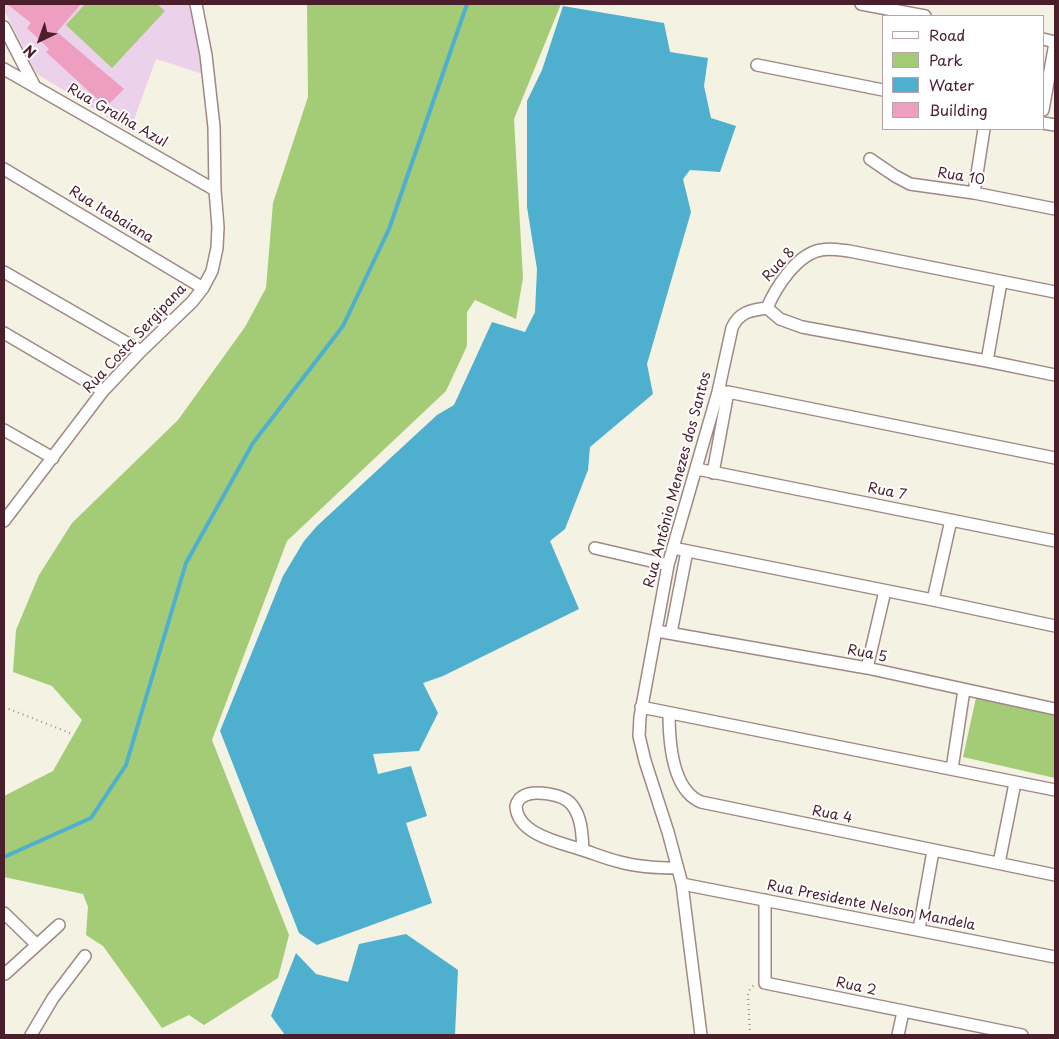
<!DOCTYPE html>
<html>
<head>
<meta charset="utf-8">
<style>
  body { margin:0 }
  #map { position:relative; width:1059px; height:1039px; overflow:hidden; background:#f4f2e2; font-family:"Playpen Sans",sans-serif }
  canvas { display:block }
  .frame { position:absolute; inset:0; border:5px solid #4a1f2b; pointer-events:none }
  .legend { position:absolute; left:882px; top:15px; width:162px; height:115px; box-sizing:border-box; background:#fff; border:1px solid #b7a5aa; margin:0; padding:6px 9px; list-style:none; font-size:15px; color:#4a1f2b }
  .legend li { display:flex; align-items:center; gap:10px; height:25px }
  .legend b { width:25px; border:1px solid #b7a5aa }
  .north { position:absolute; left:15px; top:15px; width:50px; height:50px; -webkit-text-stroke:4px #fff; paint-order:stroke; rotate:222deg; font-size:14px; font-weight:700; line-height:20px; text-align:center; color:#4a1f2b }
  .north::after { content:''; display:block; margin:auto; width:18px; height:22px; background:#4a1f2b; clip-path:polygon(50% 0,100% 100%,50% 72%,0 100%) }
</style>
</head>
<body>
<div id="map">
<canvas width="1059" height="1039"></canvas>
<div class="frame"></div>
<ul class="legend">
<li><b style="height:6px;background:#fff"></b>Road</li>
<li><b style="height:14px;background:#a4cb76"></b>Park</li>
<li><b style="height:14px;background:#4fafce"></b>Water</li>
<li><b style="height:14px;background:#ee9ec0"></b>Building</li>
</ul>
<div class="north">N</div>
</div>
<script>
const g = document.querySelector('canvas').getContext('2d');
g.lineJoin = 'round';
function paint(path, color) { g.fillStyle = color; g.fill(path, 'evenodd'); }
function trace(path, color, width, dash) { g.strokeStyle = color; g.lineWidth = width; g.lineCap = dash ? 'butt' : 'round'; g.setLineDash(dash || []); g.stroke(path); }
function drawText(font, color, halo, rows, align = 'center') {
  g.font = font + ' "Playpen Sans",sans-serif'; g.lineWidth = 4; g.setLineDash([]); g.textBaseline = 'middle'; g.strokeStyle = halo; g.fillStyle = color; for (const [text, x, y, turn = 0] of rows) {
    g.save(); g.translate(x, y); g.rotate((+turn || 0) * Math.PI / 180); g.textAlign = isNaN(turn) ? turn : align; if (halo) g.strokeText(text, 0, 0); g.fillText(text, 0, 0); g.restore();
  }
}
const built = new Path2D(`
  M4,4H190L196,24L203,74L156,59L130,131L37,74L4,10Z`);
const green = new Path2D(`
  M85,4H157L165,11L112,68L66,25Z
  M307,4H561L514,119L523,278L516,319L475,300L467,312V346L446,391L287,541L212,740L289,935L278,978L204,1025L189,1015L162,1028L103,946L86,935L88,907L83,894L4,877V796L53,771L82,720L52,686L13,672L16,630L39,575L72,523L178,420L245,327L266,288L273,203L308,97Z
  M976,698L1055,715V778L963,757Z`);
const water = new Path2D(`
  M563,6L664,23L670,52L708,58L704,86L711,118L736,126L720,172L690,170L683,179L691,212L647,364L653,394L590,447L588,470L565,529L550,541L579,609L443,676L423,683L438,713L419,751L373,754L378,774L411,766L427,816L406,823L432,903L317,945L299,933L220,731L283,576L304,541L317,526L437,415L454,405L492,322L525,332L535,312L537,269L527,207V101L542,70Z
  M406,934L458,970L455,1035H285L271,1016L296,953L316,974L348,982L359,944Z`);
const stream = new Path2D(`
  M4,857L91,818L126,765L186,563L253,443L343,326L389,229L467,4`);
const building = new Path2D(`
  M7,4H81L57,32L124,89L106,107L46,52L49,49L27,28L31,23Z`);
const path = new Path2D(`
  M4,707L70,733
  M750,1035L748,995L750,989L754,985`);
const minor = new Path2D(`
  M861,4L925,16
  M4,27L34,85
  M1043,39L1055,42
  M757,65L883,90
  M4,69L215,190
  M1043,110L1055,43
  M1043,123L1055,125
  M870,159L895,176L910,184L974,193L1055,209
  M4,169L203,288
  M974,193L984,129
  M4,272L141,351
  M767,308C776,287 797,254 821,250C830,248 840,250 849,251L1055,292
  M767,308L780,319L802,327L987,361L1055,375
  M4,333L103,391
  M987,361L1001,282
  M718,392H728L1055,458
  M4,430L53,458
  M697,469L1055,541
  M713,473L728,392
  M4,521L103,391L141,351L192,302L203,288L212,271L217,248L218,227L215,190L214,127L206,55L196,4
  M595,548L668,565
  M673,548L933,600L1055,626
  M933,600L951,520
  M657,631L867,668L1055,709
  M671,633L687,551
  M867,668L885,591
  M641,707L1055,790
  M669,713C669,741 672,790 701,802L1055,875
  M952,769L964,690
  M583,850C582,834 582,818 572,805C564,794 533,789 522,797C518,799 517,803 516,806C517,835 562,843 583,850C595,854 607,859 620,862C638,867 658,868 677,868
  M999,863L1015,783
  M682,884L1055,957
  M765,900V983L1022,1035
  M4,913L37,945
  M919,929L933,851
  M4,973L5,974L59,925
  M31,1035L53,998L85,956
  M701,1035L682,884L668,832L645,761L639,736L640,717L668,565L718,392L732,328C739,312 751,310 767,308
  M898,1035L903,1012`);
const streetNames = [
  ["Rua Gralha Azul",117,116,30],
  ["Rua 10",961,177,9],
  ["Rua Itabaiana",111,215,31],
  ["Rua 8",779,265,-48],
  ["Rua Costa Sergipana",135,339,-47],
  ["Rua Antônio Menezes dos Santos",678,480,-75],
  ["Rua 7",887,492,11],
  ["Rua 5",867,654,11],
  ["Rua 4",832,815,11],
  ["Rua Presidente Nelson Mandela",871,906,11],
  ["Rua 2",856,987,12]
];
paint(built, '#ecd1ea');
paint(green, '#a4cb76');
paint(water, '#4fafce');
trace(stream, '#4fafce', 4);
paint(building, '#ee9ec0');
trace(minor, '#9f8886', 14);
trace(path, '#9f8886', 2, [1, 4]);
trace(minor, '#fff', 11);
drawText('14px', '#4a1f2b', '#fff', streetNames);
</script>
</body>
</html>
